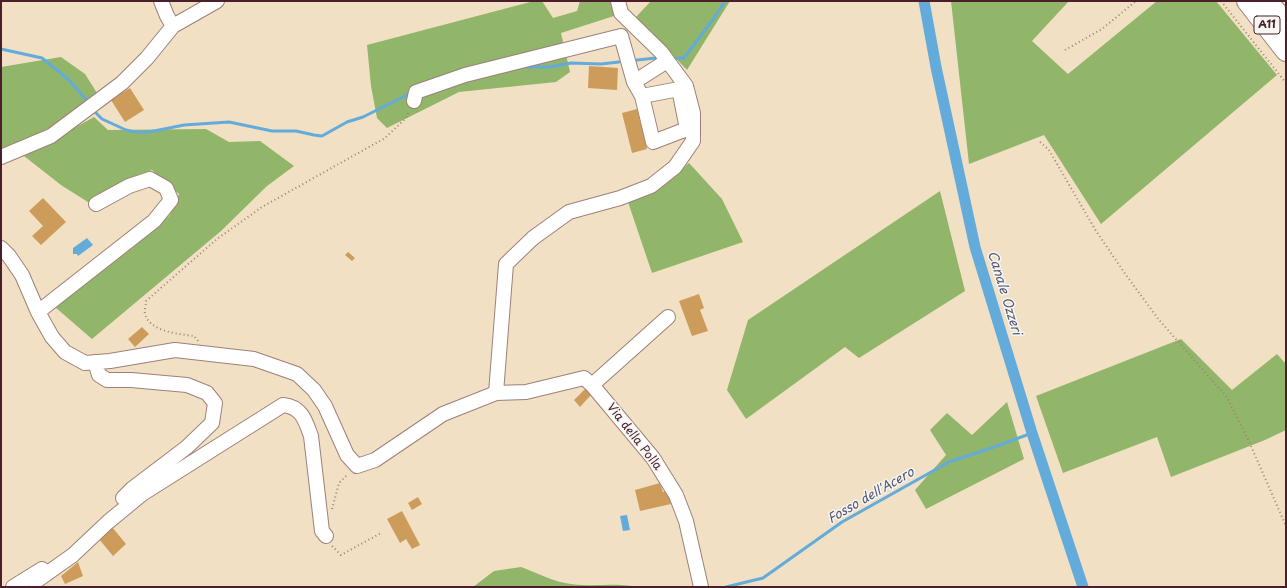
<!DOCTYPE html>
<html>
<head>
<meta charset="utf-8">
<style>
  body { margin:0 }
  #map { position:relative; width:1287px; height:588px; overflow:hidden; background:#f1e0c4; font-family:"Playpen Sans",sans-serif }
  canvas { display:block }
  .frame { position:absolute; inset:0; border:2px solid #4a1f2b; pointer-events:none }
</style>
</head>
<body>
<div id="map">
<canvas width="1287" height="588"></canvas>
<div class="frame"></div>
</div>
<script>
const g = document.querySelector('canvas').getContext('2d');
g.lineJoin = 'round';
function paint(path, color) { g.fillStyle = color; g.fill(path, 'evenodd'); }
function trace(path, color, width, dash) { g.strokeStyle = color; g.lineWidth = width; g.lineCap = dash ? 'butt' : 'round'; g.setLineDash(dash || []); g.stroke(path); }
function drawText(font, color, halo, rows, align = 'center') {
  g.font = font + ' "Playpen Sans",sans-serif'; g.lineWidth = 3; g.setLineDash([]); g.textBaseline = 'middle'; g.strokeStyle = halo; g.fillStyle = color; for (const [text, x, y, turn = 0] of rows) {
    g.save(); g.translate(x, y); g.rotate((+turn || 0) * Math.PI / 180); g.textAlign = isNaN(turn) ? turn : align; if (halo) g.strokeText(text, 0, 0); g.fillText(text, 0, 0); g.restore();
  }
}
const forest = new Path2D(`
  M534,1H542L553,18L577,11L580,1H611L614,16L561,33L570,72L556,82L459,92L387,128L377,118L371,86L367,45Z
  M651,1H730L687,70L636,17Z
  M951,1H1069L1032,41L1068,74L1157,1H1216L1277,75L1101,224L1044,135L969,164Z
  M61,57L85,74L97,93L65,120L1,152V67Z
  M94,117L108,130L206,129L229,142L260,141L294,166L267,186L221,231L92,339L55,307L169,216L179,194L152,170L122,181L91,204L61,185L24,156Z
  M689,163L722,199L743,242L652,273L628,202L664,185Z
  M940,191L965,291L859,358L845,347L746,419L727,390L748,320Z
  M1181,339L1232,390L1277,354L1286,364V430L1265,440L1171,477L1157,437L1063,473L1036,396Z
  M1007,402L1024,459L926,509L915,490L946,455L930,430L947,413L972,435Z
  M521,567C535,572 550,580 565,583C588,588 613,582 637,587H473L494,571Z`);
const water = new Path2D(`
  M87,238L93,245L78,256L77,254H73V248Z
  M627,515L630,530L623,531L620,516Z`);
const stream = new Path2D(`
  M1,49L42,58L69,80L89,103
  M676,58H684L714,18L725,1
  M637,60L656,58
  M525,67H550L571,63L601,64L619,62
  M94,111L102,119L126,130L135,132H149L184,125L229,122L272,131H296L314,135L322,136L347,122L363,117L407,95
  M726,587L763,578L842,522L949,462L997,446L1032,433`);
const canal = new Path2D(`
  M924,1L936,67L975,247L1032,433L1083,587`);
const building = new Path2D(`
  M589,66L618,68L617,90L588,88Z
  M130,88L144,110L125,122L111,100Z
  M637,109L647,149L632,153L622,113Z
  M43,198L66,222L41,245L32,236L43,226L29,211Z
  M348,252L355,258L352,261L345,255Z
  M699,294L704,308L700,310L708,331L692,336L679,301Z
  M142,327L149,334L135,347L128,339Z
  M585,389L591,395L580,407L574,400Z
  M660,483L663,492L668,491L671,504L640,511L635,490Z
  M418,497L422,504L412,510L408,503Z
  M402,511L420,545L412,549L406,539L400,543L387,519Z
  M112,527L126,544L113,556L99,539Z
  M78,562L83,576L65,584L61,576Z`);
const path = new Path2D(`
  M1221,1L1286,83
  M1065,50L1102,29L1136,1
  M1040,142L1049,150L1096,231L1126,275L1159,320L1226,396L1247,437L1286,526
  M198,341L194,336C179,334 150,332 145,314C144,310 146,305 146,301L217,239L262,207L385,138L406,118L409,111
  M332,509L339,483L348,474
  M332,546L341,555L381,533`);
const minor = new Path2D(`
  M161,1L167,16L173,26
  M634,82L642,96L679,89L687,129L653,142L642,96
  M414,101L416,92L465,75L621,36L634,82L667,61
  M1,157L51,136L122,83L147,58L173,26L217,1
  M1,248L9,256L22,275L38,312L52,337L65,352L85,363L110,361L175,350L254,359L297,374L314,390L325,406L347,455L357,466L375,460L443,414L496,393L526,392L584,378L592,385L653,458L676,495L686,521L701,587
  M38,312L154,221L171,200L166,188L150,179L129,186L96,204
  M95,362L99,375L107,380H131L187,385L207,393L215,403L212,423L187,447L133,488L123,498
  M592,385L668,317
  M496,393L506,264L533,238L569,212L620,198L651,186L675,167L693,141V113L686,86L661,52L621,13L618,1
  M35,582L73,555L108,522L142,494L283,405C302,407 305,420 311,436L322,531L326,536
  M13,587L42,569`);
const highway = new Path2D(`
  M1247,1L1286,51
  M1267,1L1286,23`);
const shields = [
  [1267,25,26]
];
const shieldNames = [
  ["A11",1267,25]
];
const streetNames = [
  ["Via della Polla",634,437,52]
];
const waterNames = [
  ["Canale Ozzeri",1004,293,73],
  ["Fosso dell'Acero",871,496,-30]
];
paint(forest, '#91b569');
paint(water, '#63abda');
trace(stream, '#63abda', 3);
trace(canal, '#63abda', 11);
paint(building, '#cd9c5b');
trace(minor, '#9e8078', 16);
trace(highway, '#9e8078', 22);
trace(path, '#9e8078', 2, [1, 3]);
trace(minor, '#fff', 14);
trace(highway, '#fff', 20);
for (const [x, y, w] of shields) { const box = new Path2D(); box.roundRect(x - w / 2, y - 9, w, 18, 3); g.fillStyle = '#f6f6f2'; g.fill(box); trace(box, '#4a1f2b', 1); }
drawText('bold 11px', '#4a1f2b', null, shieldNames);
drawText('12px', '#4a1f2b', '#f6f6f2', streetNames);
drawText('italic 13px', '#545771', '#f6f6f2', waterNames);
</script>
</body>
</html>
